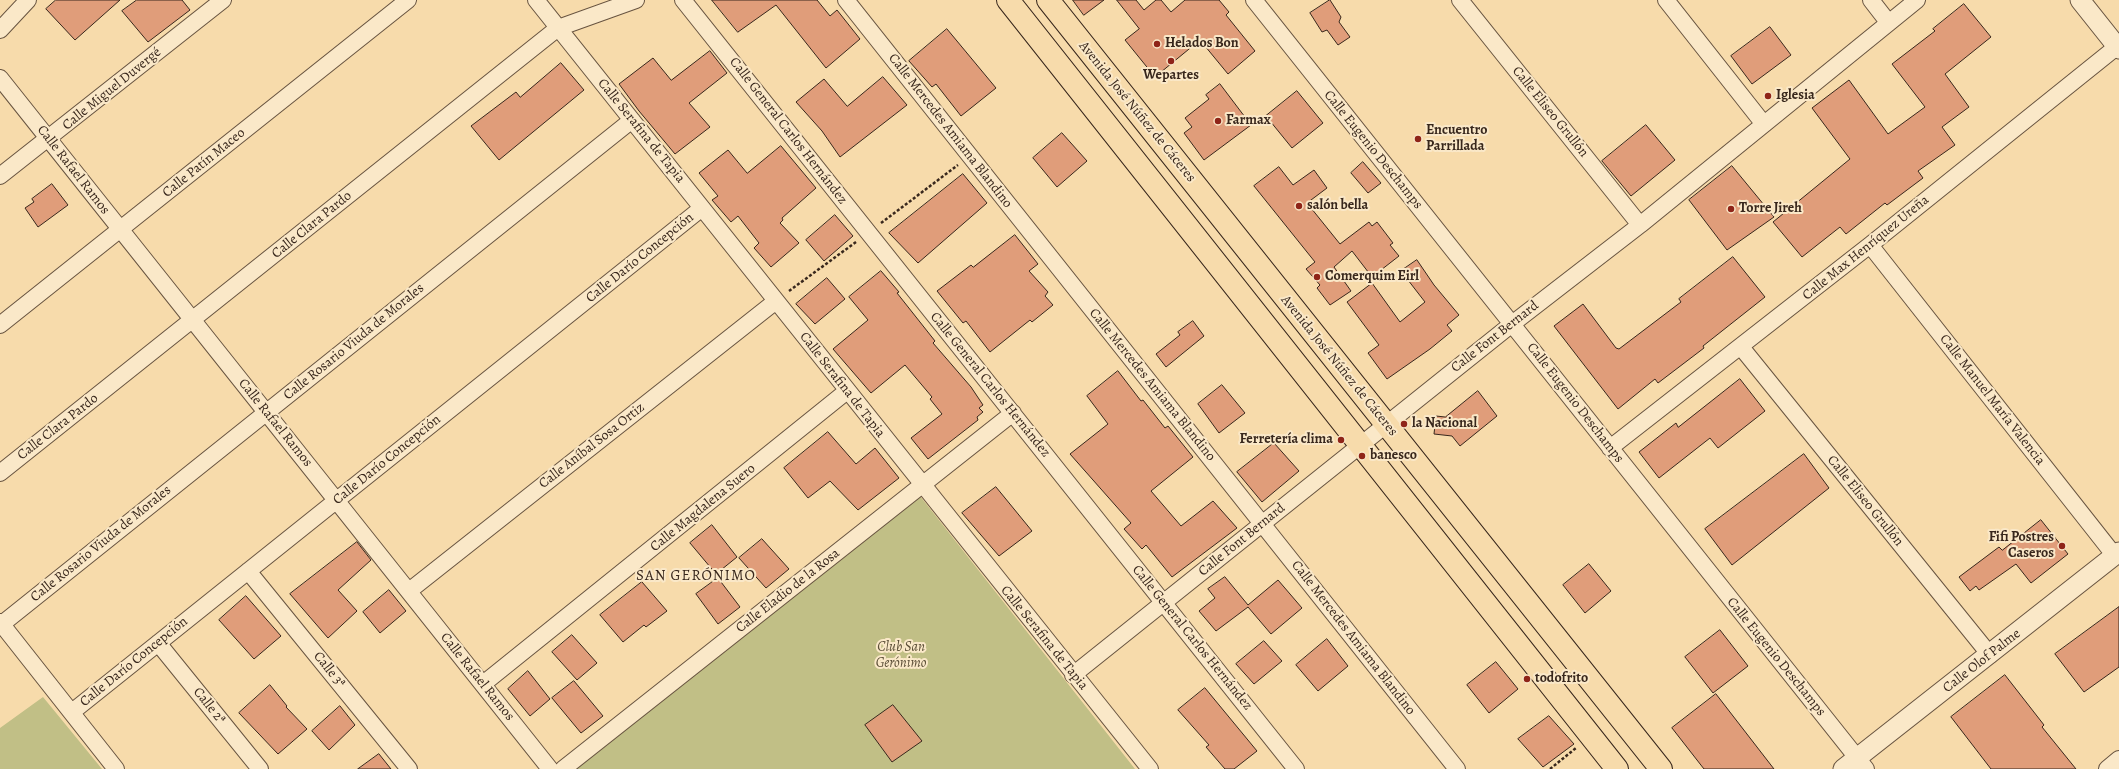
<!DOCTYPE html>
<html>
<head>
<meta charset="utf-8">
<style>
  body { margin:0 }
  canvas { display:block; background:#f7dbab }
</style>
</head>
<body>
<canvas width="2119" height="769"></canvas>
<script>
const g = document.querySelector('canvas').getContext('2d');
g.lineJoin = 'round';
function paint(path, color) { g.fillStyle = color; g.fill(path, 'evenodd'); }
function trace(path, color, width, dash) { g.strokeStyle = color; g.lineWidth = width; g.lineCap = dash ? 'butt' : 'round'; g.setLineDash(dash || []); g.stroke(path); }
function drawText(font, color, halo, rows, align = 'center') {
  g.font = font + ' Alegreya,serif'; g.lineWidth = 4; g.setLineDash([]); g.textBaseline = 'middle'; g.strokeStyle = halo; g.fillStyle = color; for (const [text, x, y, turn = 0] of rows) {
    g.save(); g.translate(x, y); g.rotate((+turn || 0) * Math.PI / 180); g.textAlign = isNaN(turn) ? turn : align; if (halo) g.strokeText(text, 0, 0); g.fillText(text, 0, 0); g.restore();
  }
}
const green = new Path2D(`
  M920,496L1135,769H576Z
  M43,697L102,769H0V728Z`);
const building = new Path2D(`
  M56,0H120L75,40L46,9Z
  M137,0H182L190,10L148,42L122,11Z
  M712,0H817L830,16L837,10L860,39L826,68L776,5L738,32Z
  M1073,0H1104L1084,15Z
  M1117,0H1136L1144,10L1156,0H1161L1171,12L1185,0H1219L1229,12L1226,15L1255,51L1228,74L1200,40L1155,77L1125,40L1139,29Z
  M1330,0L1341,17L1339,22L1350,37L1338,45L1327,30L1322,32L1310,13Z
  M1964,4L1991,37L1945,74L1969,107L1942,127L1955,145L1918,171L1923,178L1887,205L1885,203L1846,234L1840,227L1802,257L1773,222L1850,159L1812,108L1849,80L1888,134L1925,107L1892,64L1935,31L1933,29Z
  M1770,27L1791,55L1752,84L1731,56Z
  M947,29L996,88L961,116L936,84L932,87L909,61Z
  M710,51L727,73L689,103L710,127L675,154L639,111L619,84L653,58L671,80Z
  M561,63L584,90L499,160L471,126L516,92L520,97Z
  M883,77L907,105L840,157L822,131L796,102L824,79L847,106Z
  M1220,84L1251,125L1204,160L1184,133L1192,127L1185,118L1209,99L1206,95Z
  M1297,91L1323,123L1292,148L1266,116Z
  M1646,125L1675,160L1631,196L1602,161Z
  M1062,133L1087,161L1057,187L1033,158Z
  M781,146L816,188L782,218L783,220L780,223L799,243L771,267L754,248L759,243L738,216L731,222L712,200L718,196L699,173L728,150L747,173Z
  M1363,162L1381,183L1368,193L1351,173Z
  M1732,166L1774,217L1727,250L1689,200Z
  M1279,167L1293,185L1314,170L1327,188L1307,203L1340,244L1369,222L1372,226L1377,222L1393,243L1390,245L1399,256L1372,277L1352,251L1334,267L1351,291L1330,305L1317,288L1320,285L1306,269L1315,262L1254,186Z
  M963,174L987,203L918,263L889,233Z
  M52,184L68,205L38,227L25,208L34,202L32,199Z
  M835,215L853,236L824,261L806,240Z
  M1015,235L1038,264L1029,271L1048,292L1045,296L1053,305L1032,322L1030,320L990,352L966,321L963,323L937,291L971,265L973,267Z
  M1733,257L1765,297L1703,346L1704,348L1658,383L1655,379L1618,409L1554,326L1583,304L1616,348L1619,349L1681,302L1679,299Z
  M1417,260L1434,285L1459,315L1447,325L1452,331L1430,349L1387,379L1368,353L1379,345L1347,302L1372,283L1400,322L1425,302L1401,271Z
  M881,271L899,292L897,293L935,341L933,343L971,387L983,405L979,408L983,412L977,417L978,420L928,459L911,438L942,414L930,399L932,397L905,365L871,393L833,349L868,320L849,297Z
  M827,278L845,299L815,324L796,304Z
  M1193,321L1204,336L1166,367L1156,354L1180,335L1178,332Z
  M1118,371L1141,401L1143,400L1165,428L1168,426L1193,457L1151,491L1181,526L1213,501L1237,528L1172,577L1146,545L1142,549L1124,529L1131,523L1070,454L1108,424L1087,396Z
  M1740,379L1765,411L1718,448L1710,438L1659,478L1639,452L1676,423L1678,427Z
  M1222,385L1245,413L1219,433L1198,404Z
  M1478,391L1497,416L1460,446L1452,436L1434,434L1436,416L1445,417Z
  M828,432L856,464L875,448L899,478L858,510L830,481L808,498L784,468Z
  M1274,443L1299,471L1262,502L1237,472Z
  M1804,454L1829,488L1732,565L1705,529Z
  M996,487L1032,531L999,556L962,513Z
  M2041,520L2068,554L2031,583L2016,564L1979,590L1976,586L1970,591L1959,577L1999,547L2002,550Z
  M712,525L737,557L716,574L690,543Z
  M762,539L789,569L766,588L739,558Z
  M357,542L371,560L338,590L357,611L328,638L290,594Z
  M1589,564L1611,591L1585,613L1563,585Z
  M1225,577L1248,605L1278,580L1302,608L1271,634L1248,607L1216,631L1199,611L1215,598L1208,589Z
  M718,578L740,607L718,624L696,594Z
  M642,582L667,611L646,627L644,625L623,642L600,615Z
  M389,590L406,611L380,633L363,612Z
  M246,596L281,636L254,659L219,620Z
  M2119,607V667L2084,692L2055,654Z
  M1720,630L1748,666L1713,693L1685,657Z
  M572,635L597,663L577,680L552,652Z
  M1327,639L1348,666L1318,691L1296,665Z
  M1264,641L1282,661L1254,684L1236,664Z
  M1496,662L1518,689L1489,713L1467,685Z
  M528,671L550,699L530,716L508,689Z
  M2005,675L2044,725L2042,727L2076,769H1991L1951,717Z
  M574,681L603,716L581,733L552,698Z
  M270,685L287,706L286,707L307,729L278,754L239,713Z
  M1205,688L1257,751L1234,769H1225L1206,747L1209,745L1178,710Z
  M1716,694L1774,769H1704L1672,728Z
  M893,705L922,741L892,762L865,725Z
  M340,706L355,725L329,750L312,731Z
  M1549,716L1574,744L1543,767L1518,739Z
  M379,754L391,769H358Z`);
const path = new Path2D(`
  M881,223L958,165
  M789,291L856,242
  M1550,769L1576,748`);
const minor = new Path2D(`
  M536,0L1150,769
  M683,0L1296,769
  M846,0L1457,769
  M1254,0L1866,769
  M1460,0L1640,225
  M1666,0L1763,123
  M1871,0L1888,22
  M0,30L28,0
  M0,78L550,769
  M0,176L223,0
  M1870,245L2115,556
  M0,325L408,0
  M1741,347L1990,655
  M1610,448L1870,245L2119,45
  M0,473L558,28L636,0
  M248,571L409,769
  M409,591L776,301
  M0,622L116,769
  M2,624L632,120
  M158,643L260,769
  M1073,675L1512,324L1640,225L1917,0
  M483,684L847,391
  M72,712L702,208
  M563,769L1013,413
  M2107,769L2119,759`);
const tertiary = new Path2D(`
  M2080,0L2119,49
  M1843,769L2119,552`);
const primary = new Path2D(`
  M1008,0L1617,769
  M1048,0L1661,769`);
const markers = [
  [1157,44,4,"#8f2418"],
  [1171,61,4,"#8f2418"],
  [1768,96,4,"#8f2418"],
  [1218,121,4,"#8f2418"],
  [1418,139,4,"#8f2418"],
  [1299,206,4,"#8f2418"],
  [1731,209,4,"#8f2418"],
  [1317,277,4,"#8f2418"],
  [1404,424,4,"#8f2418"],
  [1341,440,4,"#8f2418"],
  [1362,456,4,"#8f2418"],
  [2062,546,4,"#8f2418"],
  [1527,679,4,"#8f2418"]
];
const poiNames = [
  ["Helados Bon",1165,44],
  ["Wepartes",1171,76,"center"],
  ["Iglesia",1776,96],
  ["Farmax",1226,121],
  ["Encuentro",1426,131],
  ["Parrillada",1426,147],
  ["salón bella",1307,206],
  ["Torre Jireh",1739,209],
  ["Comerquim Eirl",1325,277],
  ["la Nacional",1412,424],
  ["Ferretería clima",1333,440,"right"],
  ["banesco",1370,456],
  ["Fifi Postres",2054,538,"right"],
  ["Caseros",2054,554,"right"],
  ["todofrito",1535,679]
];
const streetNames = [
  ["Calle Miguel Duvergé",112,89,-39],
  ["Avenida José Núñez de Cáceres",1137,112,51],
  ["Calle Eliseo Grullón",1550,112,51],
  ["Calle Serafina de Tapia",641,131,51],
  ["Calle General Carlos Hernández",788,131,52],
  ["Calle Mercedes Amiama Blandino",950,131,52],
  ["Calle Eugenio Deschamps",1373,150,51],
  ["Calle Patín Maceo",204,163,-39],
  ["Calle Rafael Ramos",73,170,52],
  ["Calle Clara Pardo",312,225,-39],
  ["Calle Max Henríquez Ureña",1866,248,-39],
  ["Calle Darío Concepción",640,258,-39],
  ["Calle Font Bernard",1495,337,-38],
  ["Calle Rosario Viuda de Morales",354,342,-39],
  ["Avenida José Núñez de Cáceres",1339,366,51],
  ["Calle Serafina de Tapia",842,385,52],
  ["Calle General Carlos Hernández",990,385,51],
  ["Calle Mercedes Amiama Blandino",1152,385,51],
  ["Calle Manuel María Valencia",1992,400,52],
  ["Calle Eugenio Deschamps",1575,403,52],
  ["Calle Rafael Ramos",275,423,51],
  ["Calle Clara Pardo",58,427,-38],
  ["Calle Aníbal Sosa Ortiz",592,446,-38],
  ["Calle Darío Concepción",387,460,-39],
  ["Calle Eliseo Grullón",1865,501,51],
  ["Calle Magdalena Suero",703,508,-39],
  ["Calle Font Bernard",1242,540,-39],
  ["Calle Rosario Viuda de Morales",101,544,-39],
  ["Calle Eladio de la Rosa",788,591,-38],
  ["Calle Serafina de Tapia",1044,638,51],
  ["Calle General Carlos Hernández",1192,638,51],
  ["Calle Mercedes Amiama Blandino",1353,638,52],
  ["Calle Eugenio Deschamps",1776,657,51],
  ["Calle Olof Palme",1982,661,-38],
  ["Calle Darío Concepción",134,662,-39],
  ["Calle 3ª",329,670,51],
  ["Calle Rafael Ramos",477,677,51],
  ["Calle 2ª",209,706,51]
];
const parkNames = [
  ["Club San",901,648],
  ["Gerónimo",901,664]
];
const neighbourhoodNames = [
  ["SAN GERÓNIMO",696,576]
];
paint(green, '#c1bf86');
paint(building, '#e09d7a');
trace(building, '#38271c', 1);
trace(minor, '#685440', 18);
trace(tertiary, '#685440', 21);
trace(primary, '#38271c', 24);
trace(path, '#38271c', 2.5, [3, 2]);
trace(minor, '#fae8c8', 16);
trace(tertiary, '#fae8c8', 19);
trace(primary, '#f7dbab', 22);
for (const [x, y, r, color] of markers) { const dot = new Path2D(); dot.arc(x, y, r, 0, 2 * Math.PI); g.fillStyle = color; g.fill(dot); trace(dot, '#fae8c8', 1.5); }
drawText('bold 14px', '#38271c', '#fae8c8', poiNames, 'left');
drawText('14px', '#38271c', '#fae8c8', streetNames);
drawText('italic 14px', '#5a4d36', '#fae8c8', parkNames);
g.letterSpacing = '1px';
drawText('15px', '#38271c', '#fae8c8', neighbourhoodNames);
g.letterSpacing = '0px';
</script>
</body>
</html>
